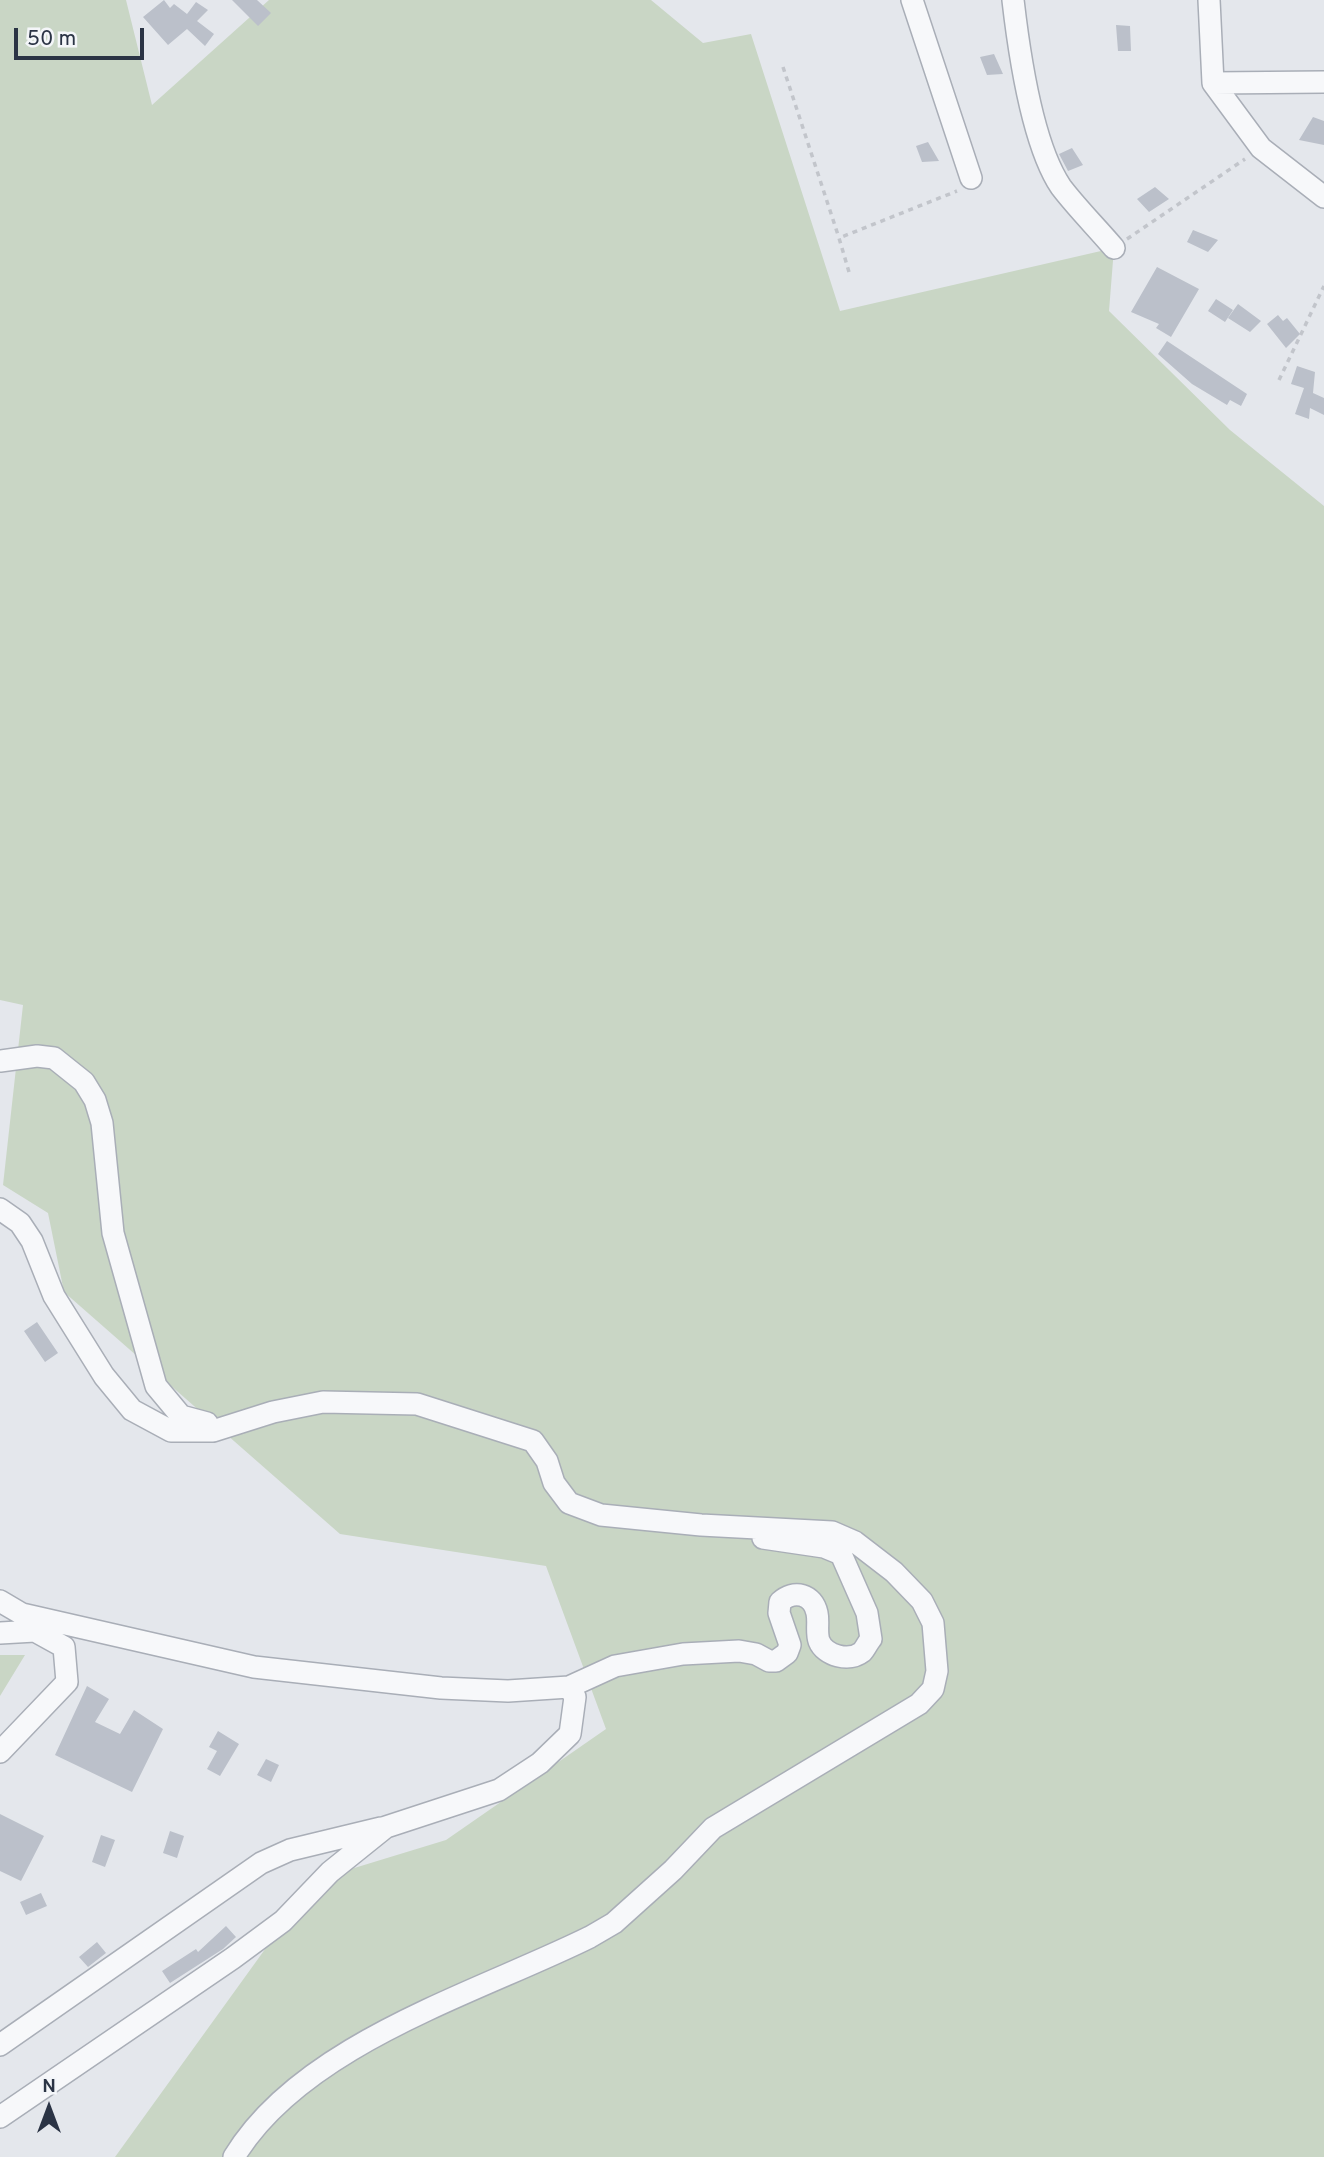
<!DOCTYPE html>
<html>
<head>
<meta charset="utf-8">
<style>
  body { margin:0 }
  #map { position:relative; width:1324px; height:2157px; overflow:hidden; background:#e4e7ec; font-family:Overpass,sans-serif }
  canvas { display:block }
  .north { position:absolute; left:14px; top:2073px; width:70px; height:70px; -webkit-text-stroke:5px #f4f6f9; paint-order:stroke; rotate:0deg; font-size:19px; font-weight:700; line-height:28px; text-align:center; color:#2b3445 }
  .north::after { content:''; display:block; margin:auto; width:24px; height:32px; background:#2b3445; clip-path:polygon(50% 0,100% 100%,50% 72%,0 100%) }
  .scale { position:absolute; left:14px; top:28px; width:130px; height:32px; box-sizing:border-box; border:4px solid #2b3445; border-top:0; padding-left:9px; font-size:21px; line-height:24px; white-space:nowrap; color:#2b3445; -webkit-text-stroke:5px #f4f6f9; paint-order:stroke }
</style>
</head>
<body>
<div id="map">
<canvas width="1324" height="2157"></canvas>
<div class="north">N</div>
<div class="scale">50 m</div>
</div>
<script>
const g = document.querySelector('canvas').getContext('2d');
g.lineJoin = 'round';
function paint(path, color) { g.fillStyle = color; g.fill(path, 'evenodd'); }
function trace(path, color, width, dash) { g.strokeStyle = color; g.lineWidth = width; g.lineCap = dash ? 'butt' : 'round'; g.setLineDash(dash || []); g.stroke(path); }
const green = new Path2D(`
  M0,0H126L152,105L269,0H651L703,43L751,34L840,311L1114,248L1109,311L1230,430L1324,506V2157H115L315,1880L446,1840L606,1729L546,1566L340,1534L64,1292L48,1213L3,1185L23,1005L0,1000Z
  M0,1655H25L0,1696Z`);
const building = new Path2D(`
  M164,0L170,8L174,4L187,14L196,2L208,10L197,21L214,34L205,46L187,29L168,45L143,17Z
  M232,0H257L271,13L258,26Z
  M1116,25L1130,26L1131,51H1118Z
  M994,54L1003,74L987,75L980,57Z
  M1313,117L1324,121V145L1299,140Z
  M928,142L939,161L922,162L916,146Z
  M1072,148L1083,165L1068,171L1059,154Z
  M1155,187L1169,199L1149,212L1137,199Z
  M1193,230L1218,240L1208,252L1187,242Z
  M1157,267L1199,289L1171,337L1156,328L1159,324L1131,312Z
  M1216,299L1233,310L1225,322L1208,311Z
  M1238,304L1261,321L1250,332L1228,318Z
  M1278,315L1283,321L1287,318L1300,334L1286,348L1267,324Z
  M1167,341L1247,394L1241,406L1230,400L1227,405L1192,384L1158,354Z
  M1297,366L1315,372L1313,393L1324,398V415L1310,408L1309,419L1295,414L1304,388L1291,384Z
  M37,1322L58,1353L45,1362L24,1331Z
  M87,1686L109,1699L95,1722L120,1734L134,1710L163,1729L132,1792L55,1755Z
  M218,1731L239,1744L220,1776L207,1769L217,1751L209,1747Z
  M266,1759L279,1765L271,1782L257,1775Z
  M0,1814L44,1836L21,1881L0,1871Z
  M170,1831L184,1836L177,1858L163,1853Z
  M101,1835L115,1840L105,1867L92,1862Z
  M41,1893L47,1906L26,1915L20,1902Z
  M226,1926L236,1937L223,1949L170,1983L162,1971L196,1949L198,1952Z
  M97,1942L106,1953L88,1967L79,1957Z`);
const path = new Path2D(`
  M783,67L839,238
  M1127,239L1245,159
  M849,272L839,238L957,191
  M1279,380L1324,286`);
const minor = new Path2D(`
  M912,0L971,178
  M1013,0C1019,52 1032,144 1061,187C1077,208 1097,228 1114,248
  M1209,0L1213,83L1261,148L1324,197
  M1213,83L1324,82
  M0,1061L37,1056L54,1058L84,1082L95,1100L102,1123L113,1233L156,1386L181,1416L207,1423
  M0,1209L20,1223L32,1241L54,1296L104,1376L132,1410L171,1431H213L273,1412L323,1402L417,1404L533,1441L547,1461L554,1483L569,1503L601,1515L701,1525L832,1532L855,1542L894,1572L922,1601L933,1623L937,1671L933,1689L919,1704L713,1828L673,1870L614,1923L590,1937C477,1993 302,2044 234,2157
  M0,1601L22,1614L35,1631L64,1647L67,1682L0,1752
  M22,1614L254,1667L441,1688L508,1691L569,1687L615,1666L683,1654L739,1651L756,1654L769,1661H776L787,1653L790,1645L779,1613L780,1602C794,1589 813,1594 817,1613C819,1622 816,1632 819,1641C825,1656 849,1662 862,1652C865,1649 868,1642 871,1639L867,1613L841,1554L824,1547L763,1538
  M0,1633L35,1631
  M0,2045L261,1863L290,1850L381,1828
  M0,2117L233,1958L283,1921L330,1872L386,1827L499,1790L540,1763L570,1734L575,1697L569,1687`);
paint(green, '#c9d6c5');
paint(building, '#bbc0ca');
trace(minor, '#a9aeb7', 24);
trace(path, '#c2c5cb', 3.5, [5, 5]);
trace(minor, '#f7f8fa', 21);
</script>
</body>
</html>
